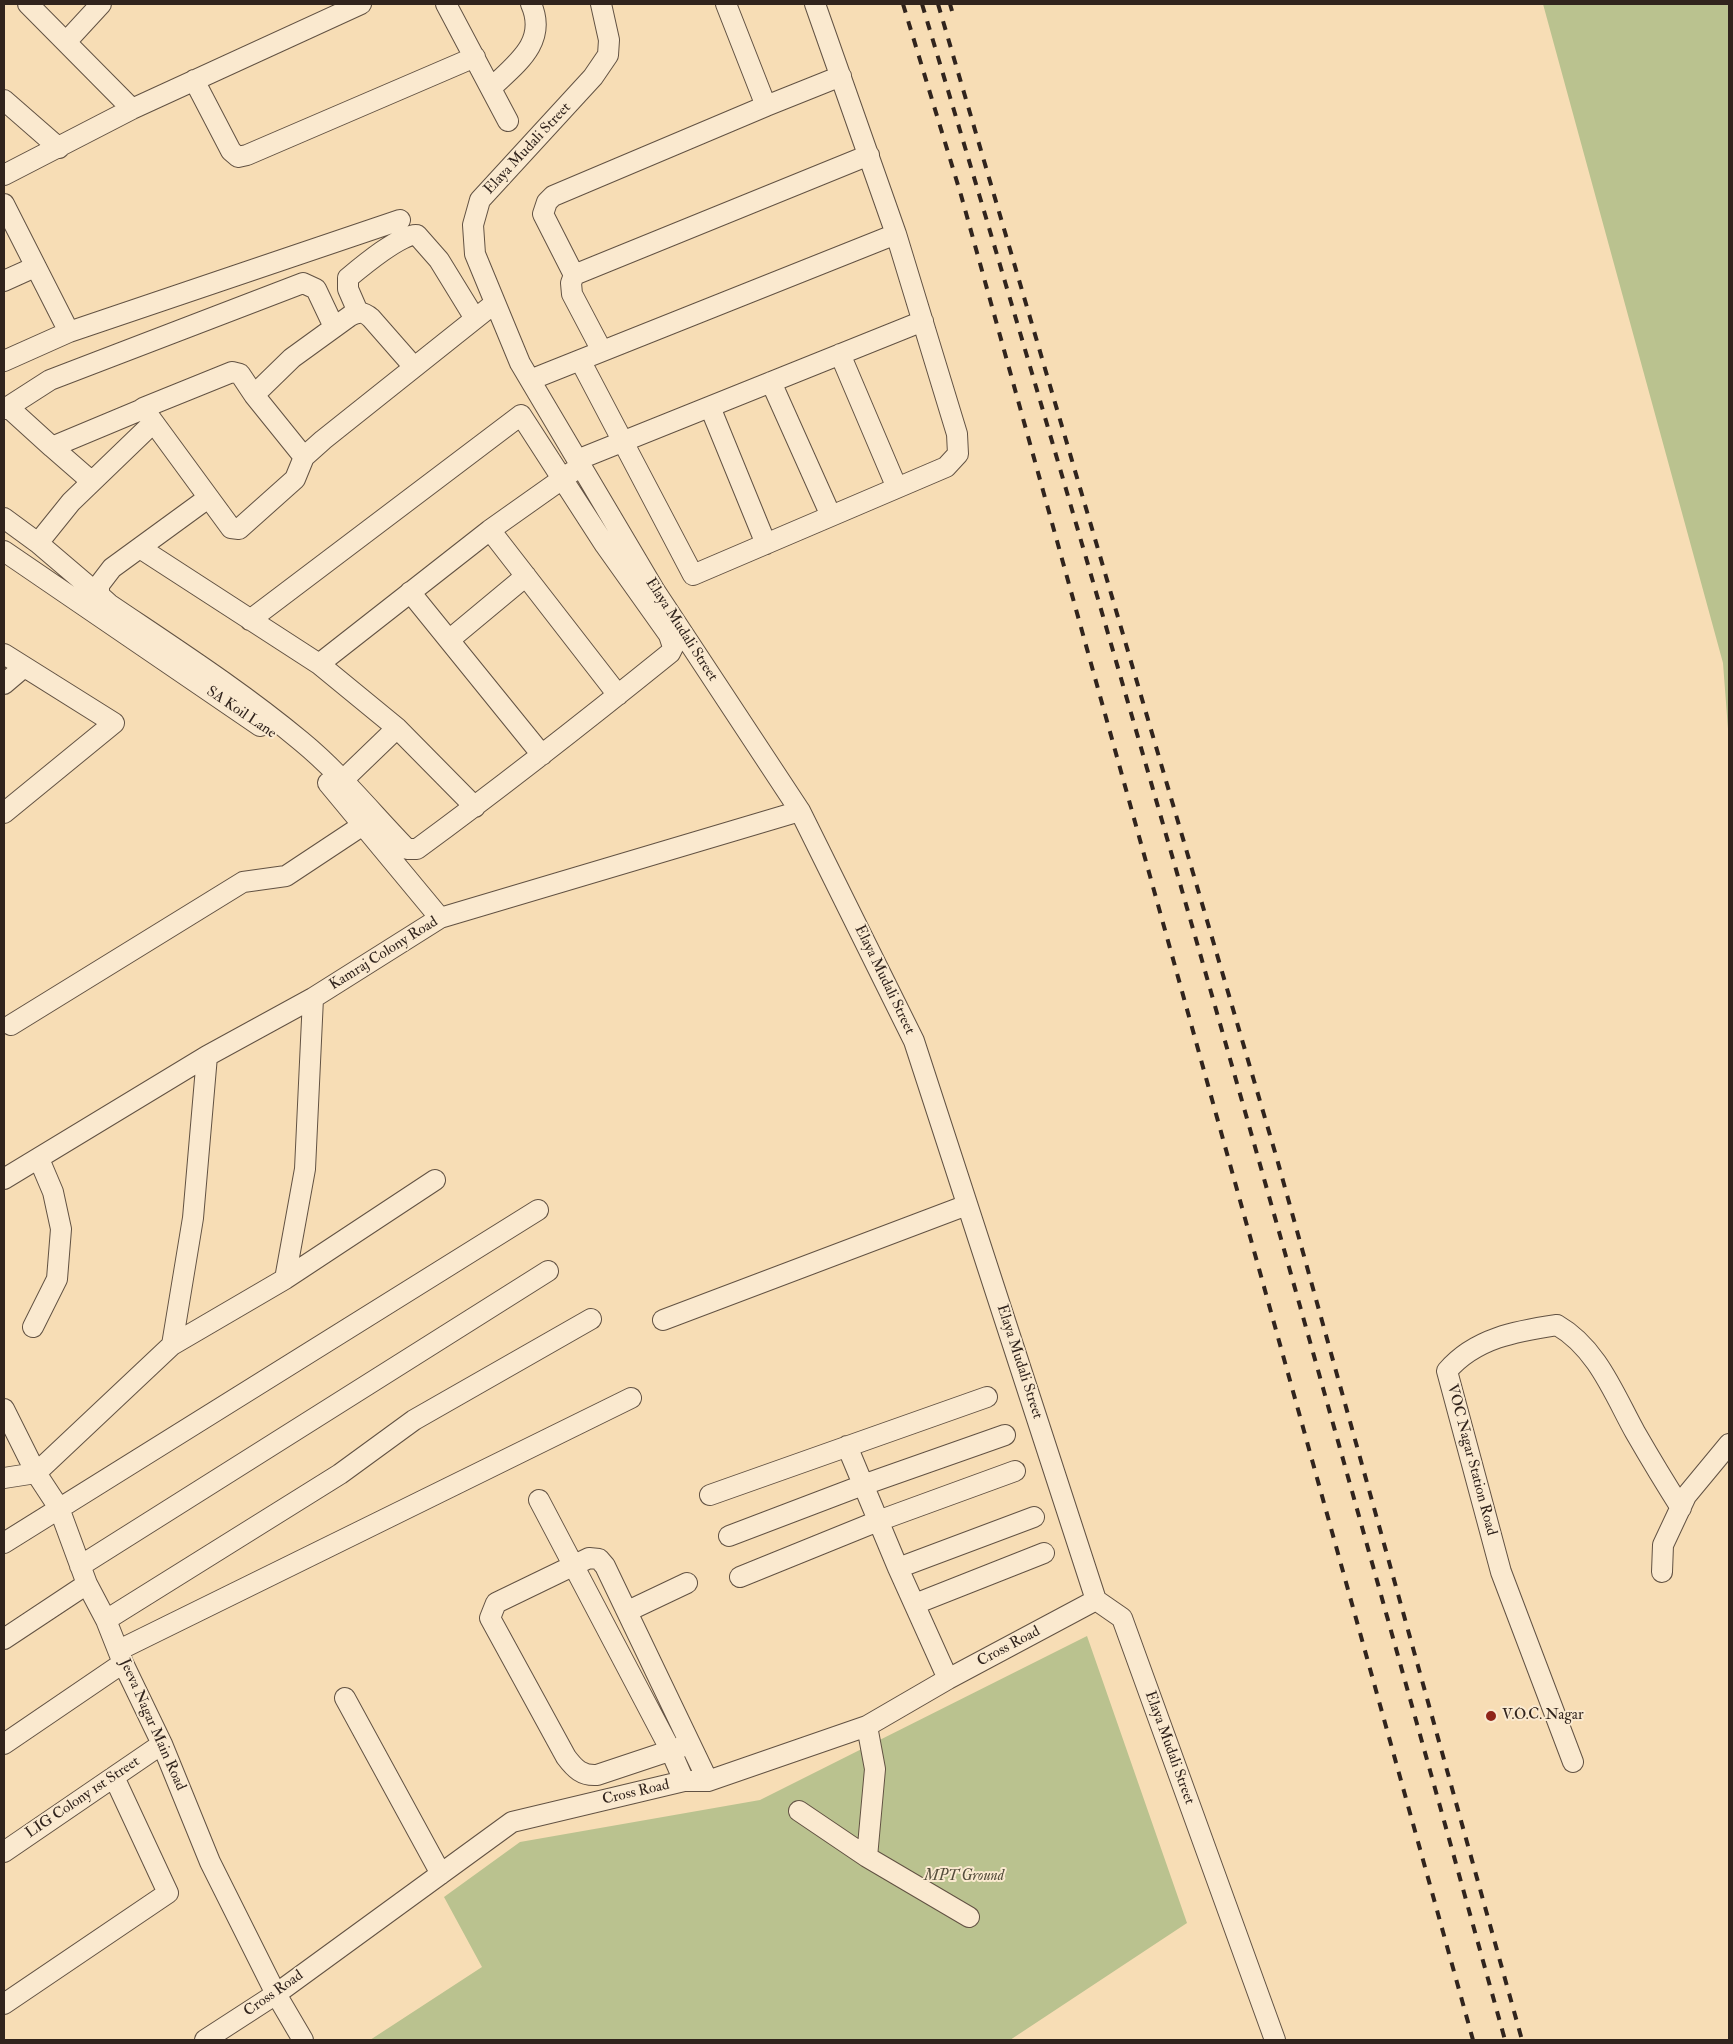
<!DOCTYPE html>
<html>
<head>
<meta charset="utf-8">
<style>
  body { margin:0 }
  #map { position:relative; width:1733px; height:2044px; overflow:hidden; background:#f7ddb5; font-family:"IM FELL Double Pica",serif }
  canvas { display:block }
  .frame { position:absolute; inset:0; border:5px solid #31241d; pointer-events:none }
</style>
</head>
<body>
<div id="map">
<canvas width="1733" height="2044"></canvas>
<div class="frame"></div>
</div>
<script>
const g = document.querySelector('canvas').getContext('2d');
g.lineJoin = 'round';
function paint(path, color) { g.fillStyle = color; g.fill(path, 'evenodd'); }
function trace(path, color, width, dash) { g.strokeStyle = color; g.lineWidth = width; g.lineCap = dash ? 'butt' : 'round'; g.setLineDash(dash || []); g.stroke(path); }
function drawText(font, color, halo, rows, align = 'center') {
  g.font = font + ' "IM FELL Double Pica",serif'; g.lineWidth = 4; g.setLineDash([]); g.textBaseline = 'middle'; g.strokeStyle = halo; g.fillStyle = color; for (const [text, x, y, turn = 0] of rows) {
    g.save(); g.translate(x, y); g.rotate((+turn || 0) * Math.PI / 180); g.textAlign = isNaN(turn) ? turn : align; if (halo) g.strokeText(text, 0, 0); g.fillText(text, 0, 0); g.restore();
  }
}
const green = new Path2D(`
  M1543,4H1729V742L1723,663Z
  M1087,1636L1187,1923L1010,2040H370L482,1967L444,1897L520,1842L760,1800Z`);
const minor = new Path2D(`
  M28,4L132,109
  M446,4L508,121
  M601,4L609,40L608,55L593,77L480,200L473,225L475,254L520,363L655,591L800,811L914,1041L1096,1600L1122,1618L1275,2040
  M66,42L101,4
  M194,80L231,151L238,157L247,155L475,57
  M491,88C516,64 548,42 531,4
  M4,100L59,148
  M766,106L841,76
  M4,175L132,109L361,4
  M4,204L69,332
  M574,275L869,155
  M4,281L35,267
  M358,312L348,289V278C360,268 403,232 417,235L439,260L474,317
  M602,351L572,294L571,283L574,275L543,214L547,202L553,196L766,106L726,4
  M840,354L897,488
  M580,360L693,575L946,467L958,454L957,434L896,234L815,4
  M4,361L69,332L400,220
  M414,367L371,318C363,311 359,312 350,316L292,358L254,395L304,457L323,440L495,303
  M530,380L896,234
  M771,382L831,516
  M254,395L240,374L232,372L143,408L231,528L239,529L295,479L304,457
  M8,407L50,380L303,283L316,289L334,327
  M710,407L766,544
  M4,409L8,407L52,447L143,409
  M52,447L91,481
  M577,460L923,321
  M208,498L112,568L99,585V595L109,604C174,648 241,691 301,741C340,773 372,813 407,849H417C503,786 587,720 670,653L673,647L669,635L605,545L521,415L250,620
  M4,518L38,543
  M490,530L618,695
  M140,548L319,664L397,728L475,807
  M4,551L260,726
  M410,592L542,755
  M99,595L38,543L71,502L153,423
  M449,640L526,576
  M4,654L114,723L4,813
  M319,664L490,530L572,472
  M4,684L24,667
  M343,780L397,728
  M328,783L440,918
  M11,1025L243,882L286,876L363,825
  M4,1179L207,1056L313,998L440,918L800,811
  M285,1279L305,1169L313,998
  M663,1320L967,1205
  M33,1327L57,1279L61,1229L53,1192L39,1159
  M172,1345L193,1218L207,1056
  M4,1409L36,1473L59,1508L87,1584L106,1620L123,1663L162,1744L210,1862L276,1994L303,2040
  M847,1446L898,1568L948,1679
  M4,1478L36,1473L172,1345L285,1279L435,1180
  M710,1495L987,1397
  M539,1500L670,1749L684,1781
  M729,1536L863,1485L1005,1435
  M4,1543L538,1210
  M80,1566L548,1271
  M898,1568L1034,1517
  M1662,1572L1663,1545L1686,1496L1729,1444
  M740,1577L878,1521L1015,1471
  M915,1604L1044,1553
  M628,1611L687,1583
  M106,1620L340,1474L414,1420L591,1319
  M4,1639L87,1584
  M119,1650L631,1398
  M345,1698L441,1874
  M867,1726L875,1769L867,1857L969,1917
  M4,1744L123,1663
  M690,1744L597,1775C582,1776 575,1769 566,1757L490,1618L496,1603L589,1558L599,1559L605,1566L708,1781
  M1573,1762L1501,1572L1447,1371C1475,1338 1517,1331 1557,1325C1597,1348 1614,1394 1635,1432C1650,1458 1665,1483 1681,1508
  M799,1811L867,1857
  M4,1852L162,1744
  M4,2004L168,1893L114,1777
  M205,2040L276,1994L512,1822L684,1781H708L867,1726L948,1679L1096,1600`);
const rail = new Path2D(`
  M903,4L961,195L1473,2040
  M922,4C1126,680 1316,1360 1505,2040
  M938,4L1277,1159L1522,2040
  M950,4L952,11`);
const markers = [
  [1491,1716,6,"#8f2418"]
];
const streetNames = [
  ["Elaya Mudali Street",528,149,-47],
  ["Elaya Mudali Street",681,630,57],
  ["SA Koil Lane",241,713,34],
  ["Kamraj Colony Road",384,954,-32],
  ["Elaya Mudali Street",884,980,64],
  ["Elaya Mudali Street",1019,1362,72],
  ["VOC Nagar Station Road",1471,1460,75],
  ["Cross Road",1009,1647,-28],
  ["Jeeva Nagar Main Road",152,1725,66],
  ["Elaya Mudali Street",1169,1748,70],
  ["Cross Road",636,1793,-13],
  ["LIG Colony 1st Street",83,1798,-34],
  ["Cross Road",274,1994,-35]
];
const poiNames = [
  ["V.O.C. Nagar",1502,1716]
];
const parkNames = [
  ["MPT Ground",964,1877]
];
paint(green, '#bac28f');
trace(minor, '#625243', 22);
trace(minor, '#fae9cf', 20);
trace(rail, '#31241d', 4, [9, 9]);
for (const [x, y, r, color] of markers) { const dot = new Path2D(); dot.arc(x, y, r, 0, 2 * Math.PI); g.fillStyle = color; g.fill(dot); trace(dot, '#fae9cf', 2); }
drawText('15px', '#31241d', '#fae9cf', streetNames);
drawText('15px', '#31241d', '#fae9cf', poiNames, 'left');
drawText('italic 15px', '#534c3a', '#fae9cf', parkNames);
</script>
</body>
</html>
